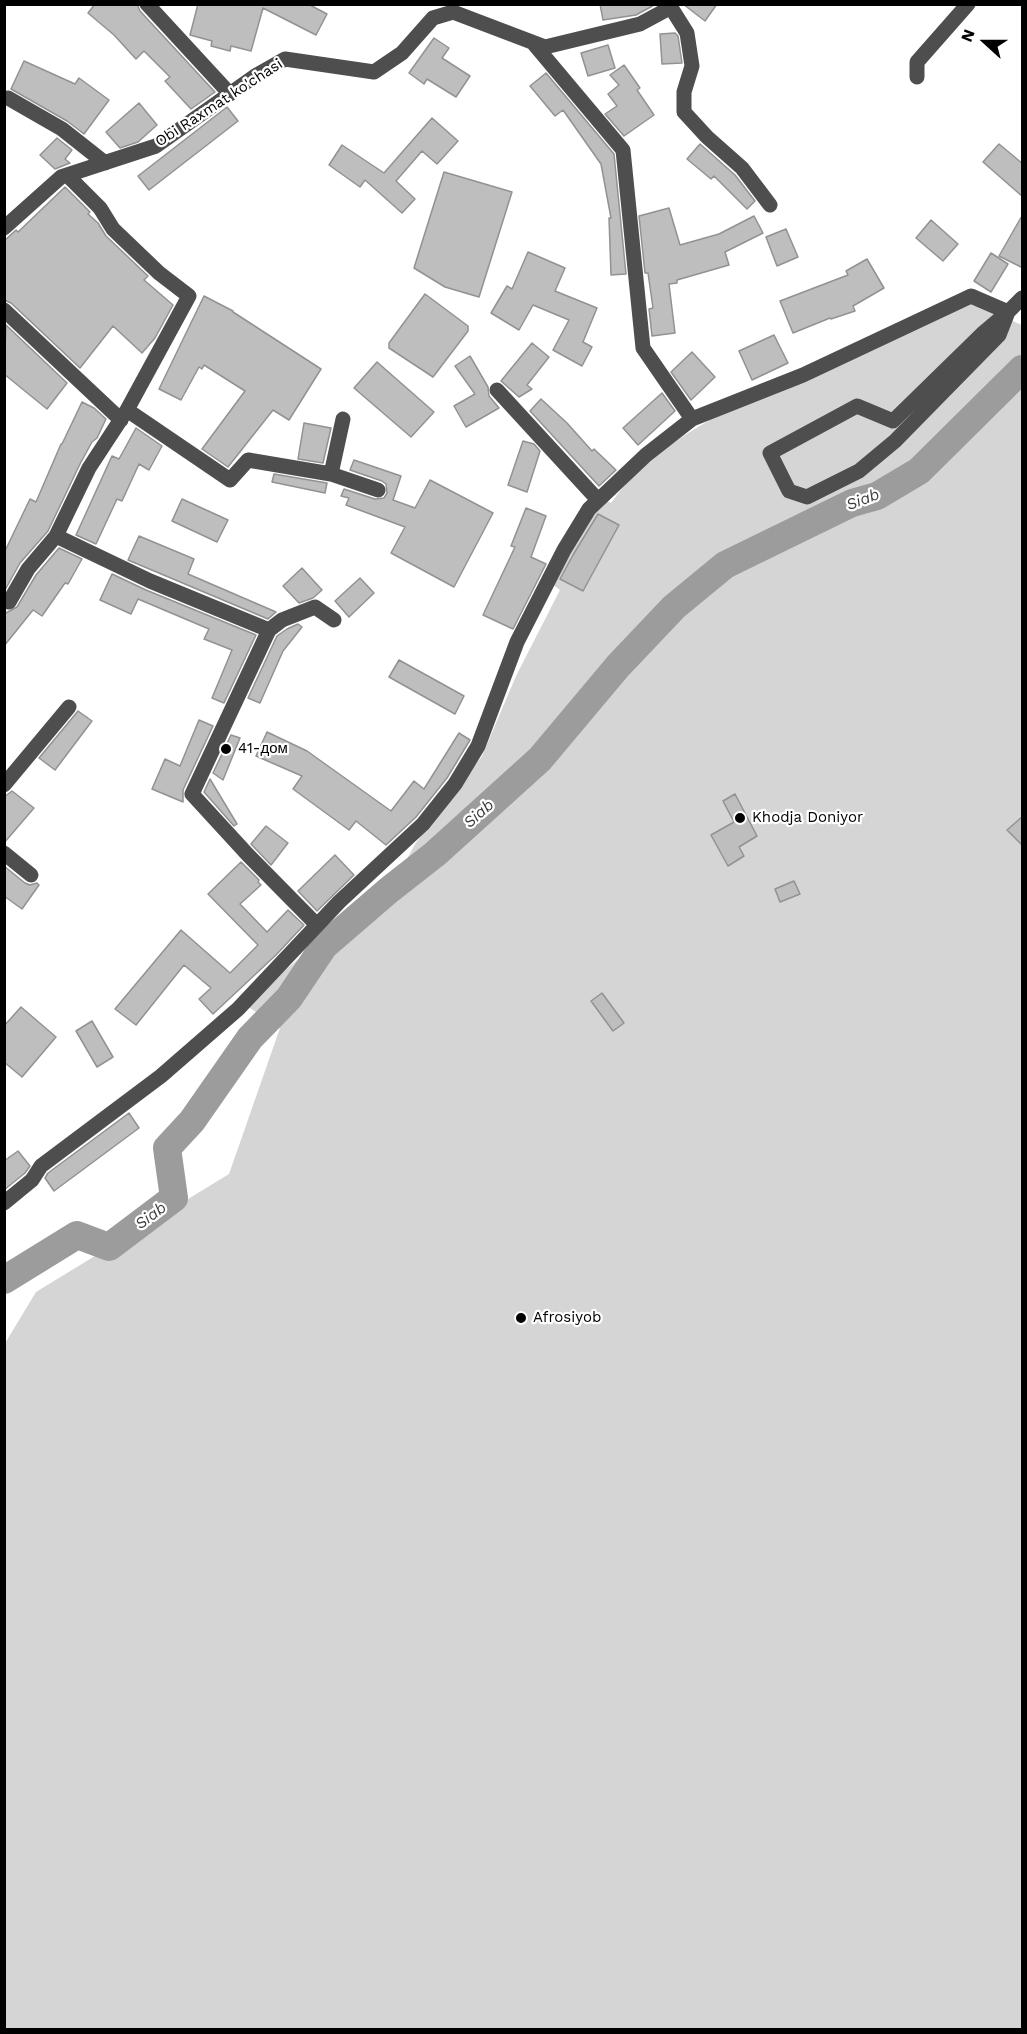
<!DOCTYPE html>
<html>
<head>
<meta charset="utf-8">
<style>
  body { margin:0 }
  #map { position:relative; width:1027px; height:2034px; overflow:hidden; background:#fff; font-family:"Work Sans",sans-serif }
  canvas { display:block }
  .frame { position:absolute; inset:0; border:6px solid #000; pointer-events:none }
  .north { position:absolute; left:955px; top:12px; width:60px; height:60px; -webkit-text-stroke:4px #fff; paint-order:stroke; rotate:291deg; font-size:16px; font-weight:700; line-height:24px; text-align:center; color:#000 }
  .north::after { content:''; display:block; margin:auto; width:21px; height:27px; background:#000; clip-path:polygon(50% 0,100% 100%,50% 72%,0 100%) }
</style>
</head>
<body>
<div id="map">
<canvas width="1027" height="2034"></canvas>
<div class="frame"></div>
<div class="north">N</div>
</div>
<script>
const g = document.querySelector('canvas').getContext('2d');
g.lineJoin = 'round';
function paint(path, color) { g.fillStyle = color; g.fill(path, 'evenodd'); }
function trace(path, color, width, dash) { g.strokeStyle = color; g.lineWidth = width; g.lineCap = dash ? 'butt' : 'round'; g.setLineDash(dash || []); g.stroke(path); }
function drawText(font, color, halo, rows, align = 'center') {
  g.font = font + ' "Work Sans",sans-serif'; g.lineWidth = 4.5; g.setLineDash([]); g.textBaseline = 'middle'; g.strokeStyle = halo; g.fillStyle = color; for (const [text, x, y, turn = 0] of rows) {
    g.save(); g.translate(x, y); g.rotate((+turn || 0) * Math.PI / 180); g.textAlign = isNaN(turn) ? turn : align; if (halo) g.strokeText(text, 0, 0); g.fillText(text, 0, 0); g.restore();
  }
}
const green = new Path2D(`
  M954,296L1022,325V2029L5,2030L4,1345L36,1292L229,1174L280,1028L244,1004L397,878L415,844L482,756L516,676L560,590L553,585L596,506L602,499L611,503C657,439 734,407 803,373C854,348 904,323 954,296Z`);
const river = new Path2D(`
  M4,1280L77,1235L109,1247L174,1198L167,1148L192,1121L250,1038L289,998L324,946L389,890L435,854L540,759L618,666L674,607L725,565L852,503L877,496L919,471L1022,369`);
const building = new Path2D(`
  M95,4H137L140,11L215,92L191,109L165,81L170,77L144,51L136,59L114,35L88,13Z
  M198,4H308L327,14L316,35L263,8L251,51L231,46L230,51L211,46L212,41L190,35Z
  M600,4H656L636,15L603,20Z
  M683,4H717L705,21Z
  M675,33L678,36L682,63L662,64L660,34Z
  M434,38L449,48L442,58L470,76L456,97L427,79L424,84L409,73Z
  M608,45L615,68L588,76L581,53Z
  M24,61L75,84L79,78L109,100L84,134L67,121L11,89Z
  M624,65L640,88L637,90L654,115L624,136L605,114L617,106L608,94L619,85L610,75Z
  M546,73L614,154L626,274L611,275L609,218H611L601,164L563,110L555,116L530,86Z
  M139,103L157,125L138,142L120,148L106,132Z
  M227,107L238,121L149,190L138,176Z
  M432,118L458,141L437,164L422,151L396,181L415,199L402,213L365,180L360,187L329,165L342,145L384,173Z
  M57,138L72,150L65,159L70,163L55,169L40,155Z
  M700,144L735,175L755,201L747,209L714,176L711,179L687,159Z
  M999,144L1023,164V197L983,162Z
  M444,172L512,192L479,297L445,287L414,268Z
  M65,187L90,212L88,214L98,223L106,236L148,276L144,280L173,305L155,338L142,353L113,326L80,368L11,303L4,300V241L16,230L18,232Z
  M669,208L680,245L719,234L754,216L763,233L725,252L729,265L677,280V283L669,284L675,333L652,336L649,309L653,308L648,273H645L639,216Z
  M1023,214V268L999,256Z
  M931,220L958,244L943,261L916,238Z
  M786,229L798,257L777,266L766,237Z
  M528,252L565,268L555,291L597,308L583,342L592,347L582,366L553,350L569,320L533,305L519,330L491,313L507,286L512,289Z
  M991,253L1008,264L991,292L974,281Z
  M867,259L884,288L853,306L855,311L831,319L830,318L793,333L780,301L848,275L846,271Z
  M425,294L468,326V331L433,377L389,348V343Z
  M204,296L233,311V312L321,369L289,420L273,410L228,467L202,449L245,391L204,365L202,369L199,367L181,400L159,389Z
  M6,325L67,383L47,409L4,374Z
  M774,335L788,363L752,380L739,351Z
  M532,343L549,357L527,385L532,389L519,397L501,381Z
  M692,352L715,377L691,400L671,372Z
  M470,356L488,387L489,396L499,408L466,427L454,406L475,394L455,366Z
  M377,362L434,412L411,437L354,388Z
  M662,393L675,411L638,445L623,428Z
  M541,399L567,423L592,451L594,449L616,470L599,486L530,411Z
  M82,402L94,408L106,419L97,438L92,442L80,464L48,531L20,563L5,590L4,553L30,499L36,502L61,444H62Z
  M304,423L331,428L323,463L298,459Z
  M136,428L162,446L149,470L139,464L122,501L117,499L96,544L76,535L112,456L119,459Z
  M523,441L534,444L540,451L527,492L508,485Z
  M354,460L401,476L393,500L415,508L430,480L493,513L454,587L391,553L405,527L346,505L349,498L341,496L344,489L375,499L384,498L387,493L386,484L382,481L350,470Z
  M274,474L327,483L325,493L272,482Z
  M182,499L228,520L217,542L172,521Z
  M526,508L546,516L531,557L546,564L513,629L483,615L515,547L511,546Z
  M598,514L619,525L583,591L560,579L573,555Z
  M139,536L194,559L188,574L276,612L268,619L128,560Z
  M59,548L82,559L68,584L65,583L42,616L33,610L4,646V614L17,607L36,575Z
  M302,568L322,590L313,598L299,603L283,586Z
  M112,574L146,590L256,635L224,703L212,698L232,650L204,639L209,629L138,599L131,614L100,600Z
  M360,578L374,593L349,617L335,601Z
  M298,624L302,627L283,651L260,703L248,698L277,636L287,629Z
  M399,660L464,696L455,714L389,677Z
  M78,711L92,721L55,770L39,758Z
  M199,720L213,726L183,790V802L152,789L165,759L180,766Z
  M267,732L307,751L391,811L414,781L424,789L459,733L470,740L447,778L416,817L386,845L356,821L349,830L293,789L302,776L256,756Z
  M231,735L240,738L223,780L213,773Z
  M210,779L237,824L234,826L204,792Z
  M12,791L34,808L4,843V797Z
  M735,794L757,836L739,847L744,856L728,866L711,835L734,822L723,801Z
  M1023,816V846L1007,830Z
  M266,826L288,843L271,865L251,844Z
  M335,855L354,875L317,911L298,891Z
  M241,862L259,880L258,882L261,885L240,904L267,932L288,910L304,925L276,955L213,1014L199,999L211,988L184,965L136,1025L115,1009L181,930L230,973L258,945L208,894Z
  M4,866L25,883L30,885L37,883L39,885L22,909L4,896Z
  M794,881L800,894L780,902L775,889Z
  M602,993L624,1023L613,1031L591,1001Z
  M21,1007L56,1037L22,1077L4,1062V1026Z
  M92,1021L113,1057L97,1067L76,1031Z
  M129,1113L139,1128L54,1191L45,1178L48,1173Z
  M18,1151L30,1166L25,1173L4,1190V1161Z`);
const minor = new Path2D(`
  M147,4L230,94
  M670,6L687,33L692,66L684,92V112L707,137L742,168L770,205
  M534,44L623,150L643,348L692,419
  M917,77V62L968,4
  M8,98L62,129L105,163
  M4,228L61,177L156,146L255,76L285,59L374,72L402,53L433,18L453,12L545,47L640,24L666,10L670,4
  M4,310L121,420
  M1008,312L999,335L895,441L859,471L807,497L789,491L770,453L857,406L893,421L982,334Z
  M497,390L598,500
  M127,410L230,480L248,460L331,474L378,490
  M331,474L343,419
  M56,536L89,468L127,410L189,296L159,273L113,229L100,208L67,175
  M4,600L9,602L28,569L56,536L150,581L269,630L192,794L248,855L317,925
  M269,630L282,620L315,607L334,620
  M4,785L69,707
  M4,853L31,875
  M4,1203L32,1180L41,1166L161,1076L238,1009L339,902L423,824L455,784L478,746L517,642L564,550L589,509L646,455L692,419L803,375L971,296L1008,312L1022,298`);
const markers = [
  [226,749,6,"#000"],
  [740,818,6,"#000"],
  [521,1318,6,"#000"]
];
const streetNames = [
  ["Obi Raxmat ko'chasi",219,103,-33]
];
const poiNames = [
  ["41-дом",238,749],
  ["Khodja Doniyor",752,818],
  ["Afrosiyob",533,1318]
];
const waterNames = [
  ["Siab",863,500,-21],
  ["Siab",479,814,-42],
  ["Siab",151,1216,-37]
];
paint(green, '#d5d5d5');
trace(river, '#9c9c9c', 28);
paint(building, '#bebebe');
trace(building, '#929292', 1.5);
trace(minor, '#4e4e4e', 15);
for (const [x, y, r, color] of markers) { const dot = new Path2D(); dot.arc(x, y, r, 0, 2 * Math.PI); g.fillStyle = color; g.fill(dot); trace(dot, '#fff', 2); }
drawText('15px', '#000', '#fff', streetNames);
drawText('15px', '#000', '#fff', poiNames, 'left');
drawText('italic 16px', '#3d3d3d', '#fff', waterNames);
</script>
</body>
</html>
